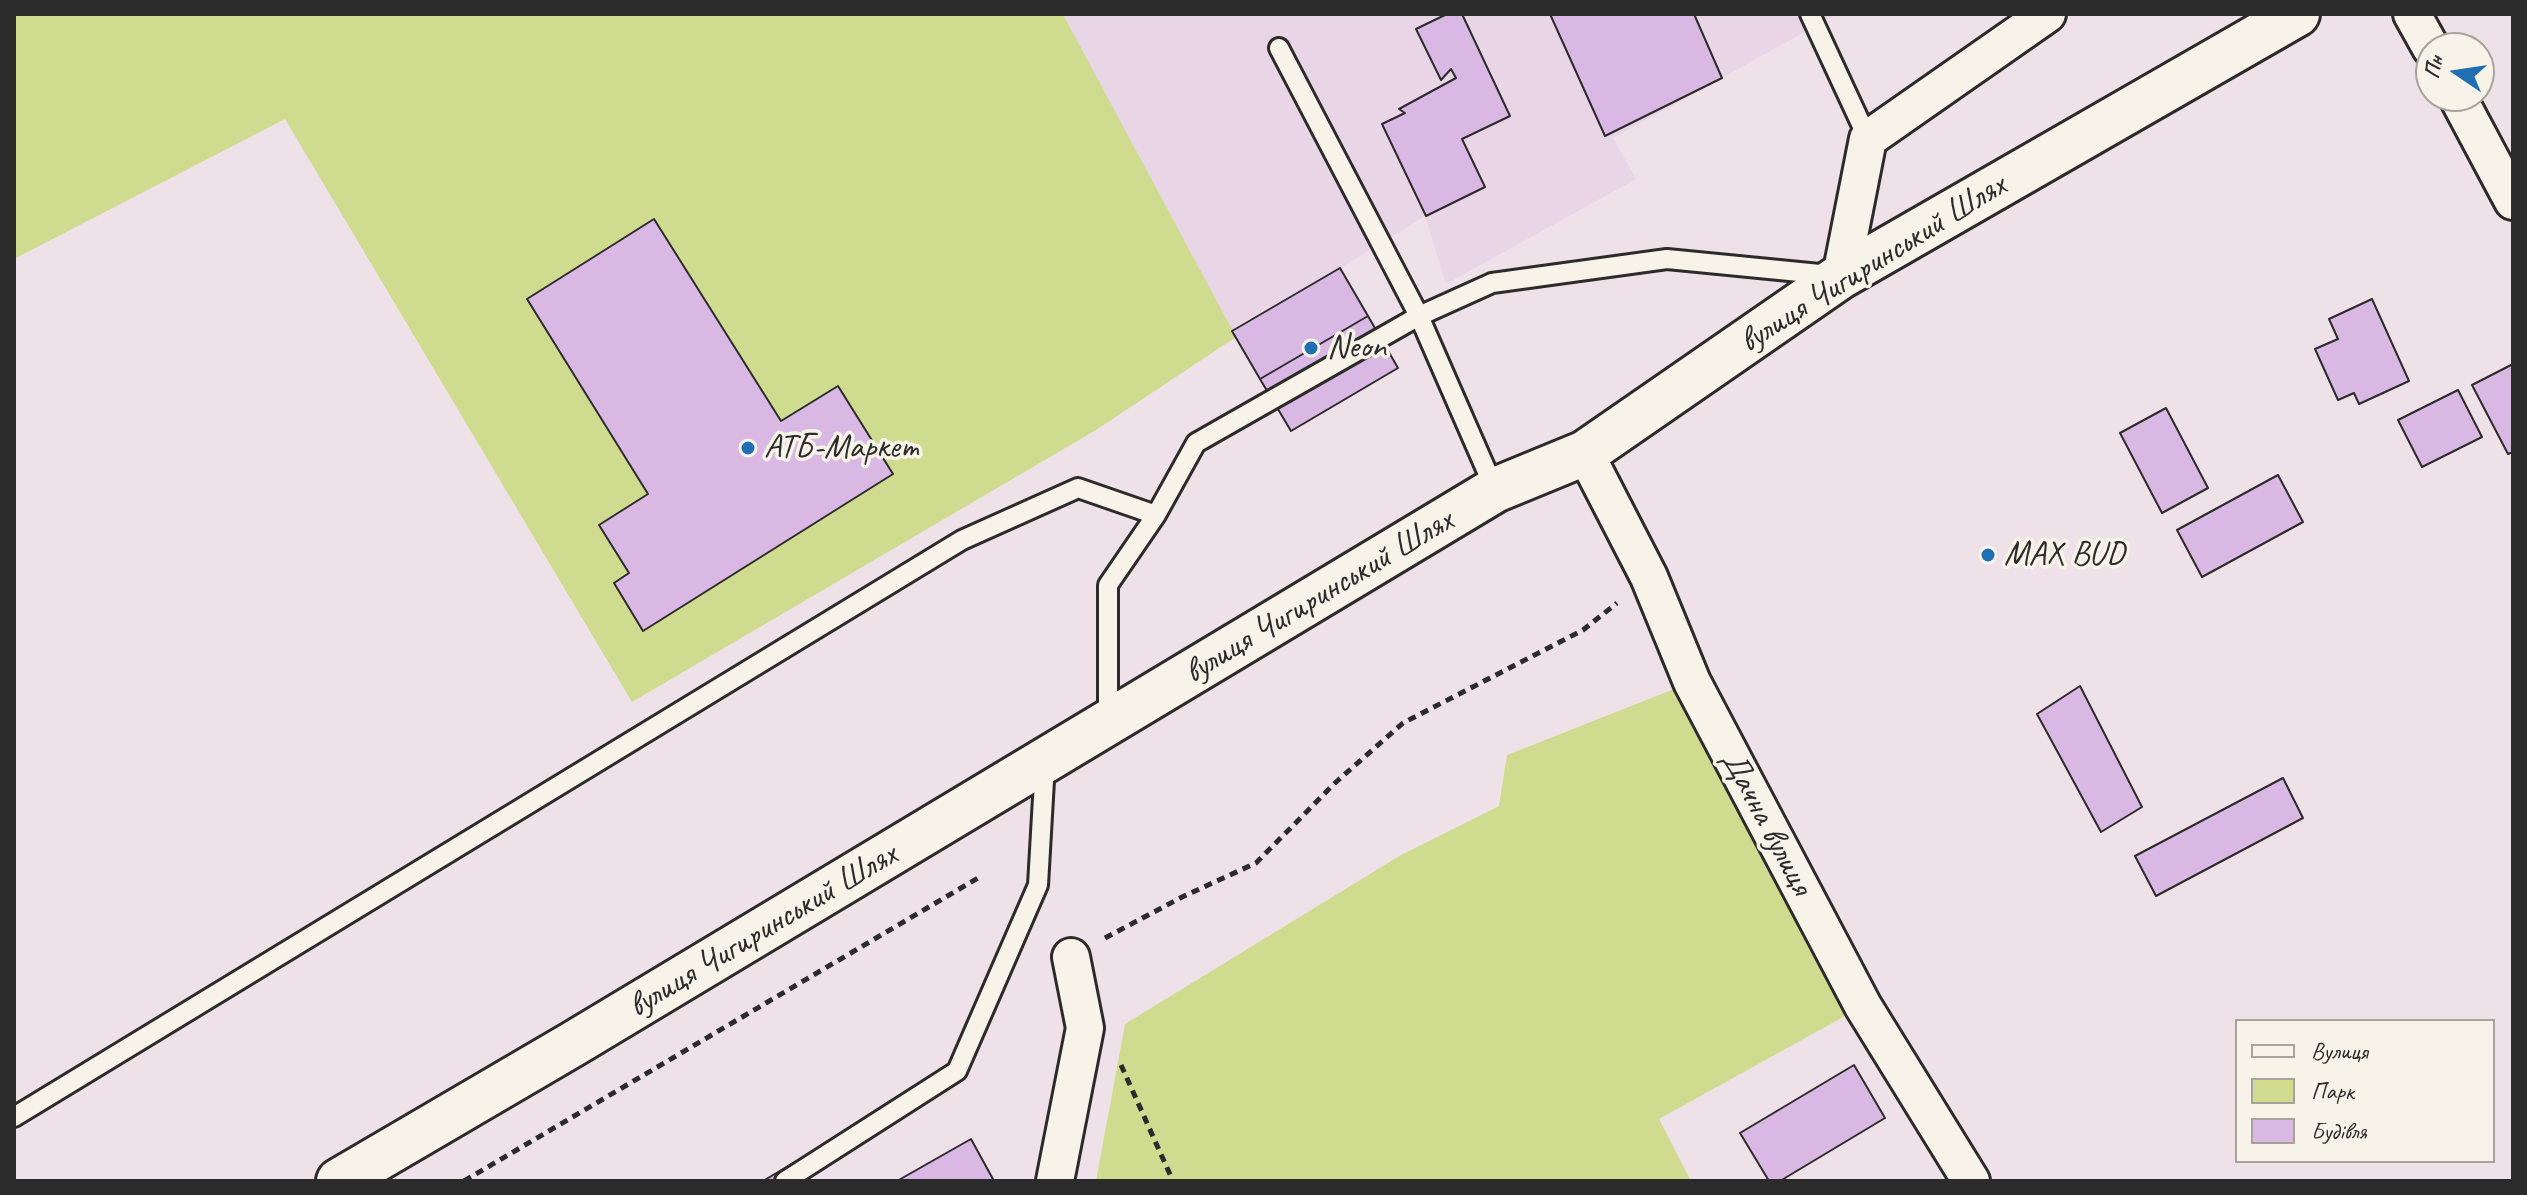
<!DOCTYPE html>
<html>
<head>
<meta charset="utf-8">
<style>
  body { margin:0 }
  #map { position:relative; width:2527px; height:1195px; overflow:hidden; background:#eee1e7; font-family:Caveat,sans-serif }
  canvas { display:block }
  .frame { position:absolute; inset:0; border:16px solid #2b2b2b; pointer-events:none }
  .legend { position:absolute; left:2235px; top:1019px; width:260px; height:144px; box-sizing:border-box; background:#f7f3e8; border:2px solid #a5a39c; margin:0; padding:10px 14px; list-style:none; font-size:24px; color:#2b2b2b }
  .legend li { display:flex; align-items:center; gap:16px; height:40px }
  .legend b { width:40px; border:2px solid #a5a39c }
  .north { position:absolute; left:2415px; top:32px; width:80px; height:80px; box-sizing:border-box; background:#f7f3e8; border:2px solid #a5a39c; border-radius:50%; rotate:283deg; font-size:22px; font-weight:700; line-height:32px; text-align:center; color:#2b2b2b }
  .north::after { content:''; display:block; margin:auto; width:28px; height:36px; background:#1f6fb2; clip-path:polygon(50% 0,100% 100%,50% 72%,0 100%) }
</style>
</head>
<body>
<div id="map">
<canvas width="2527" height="1195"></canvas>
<div class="frame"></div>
<ul class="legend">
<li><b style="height:10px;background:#f7f3e8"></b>Вулиця</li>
<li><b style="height:22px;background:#cfdc90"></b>Парк</li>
<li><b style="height:22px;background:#dab8e4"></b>Будівля</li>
</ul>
<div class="north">Пн</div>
</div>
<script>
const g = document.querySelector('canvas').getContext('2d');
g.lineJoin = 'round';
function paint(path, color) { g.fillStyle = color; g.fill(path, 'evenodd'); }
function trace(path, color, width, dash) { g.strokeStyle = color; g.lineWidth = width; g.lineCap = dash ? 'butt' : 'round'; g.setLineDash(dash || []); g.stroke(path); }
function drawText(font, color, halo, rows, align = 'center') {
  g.font = font + ' Caveat,sans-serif'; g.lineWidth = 7; g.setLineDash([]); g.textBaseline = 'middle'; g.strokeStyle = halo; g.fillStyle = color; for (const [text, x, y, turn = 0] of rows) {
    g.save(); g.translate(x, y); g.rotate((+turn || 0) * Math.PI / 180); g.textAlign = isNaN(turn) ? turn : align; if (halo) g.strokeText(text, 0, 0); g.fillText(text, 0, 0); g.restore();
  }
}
const built = new Path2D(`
  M1063,14H1837L1613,138L1636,179L1446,284L1425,216L1340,268L1236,326L1232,331Z`);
const green = new Path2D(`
  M14,14H1063L1236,337L1096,430L632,702L285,119L14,259Z
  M1692,682L1863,1006L1659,1119L1691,1181H1096L1125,1024L1401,855L1499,806L1507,755Z`);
const building = new Path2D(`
  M1447,14H1462L1510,116L1462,139L1485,187L1426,216L1382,124L1405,113L1399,109L1456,78L1451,69L1441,80L1416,29Z
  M1550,14H1694L1722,78L1605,136Z
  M654,219L781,421L838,386L893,474L643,631L614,583L629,573L599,525L648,494L527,299Z
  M1340,268L1368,316L1260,379L1232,331Z
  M2372,299L2409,381L2359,404L2354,393L2338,400L2315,349L2338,339L2329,319Z
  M1368,316L1398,368L1291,431L1260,379Z
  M2513,364V452L2508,454L2472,385Z
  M2458,390L2482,437L2422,467L2398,420Z
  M2166,408L2208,488L2162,513L2120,433Z
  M2278,475L2303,522L2202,577L2177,530Z
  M2080,686L2142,807L2101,832L2037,714Z
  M2283,778L2303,818L2156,896L2135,856Z
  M1854,1065L1885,1118L1780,1181H1769L1740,1133Z
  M971,1139L994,1181H897Z
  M795,1162L806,1181H763Z`);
const path = new Path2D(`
  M1105,938L1182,897L1256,863L1335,783L1403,723L1583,630L1617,603
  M1121,1065L1173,1181
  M464,1181L978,878`);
const service = new Path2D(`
  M1810,14L1868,139
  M1279,48L1419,316L1495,490
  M1108,719V585L1156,515L1196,443L1419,316L1492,283L1667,259L1830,275
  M14,1117L962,540L1078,488L1156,515
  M785,1181L957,1071L1038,885L1045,763`);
const minor = new Path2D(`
  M2412,14L2431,48
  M2457,96L2513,201
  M1841,276L1868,139L2047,14
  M1585,453L1649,577L1692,682L1863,1006L1971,1181
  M1055,1181L1085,1028L1071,957`);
const primary = new Path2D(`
  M339,1181L573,1044L1495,490L1585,453L1841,276L2297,14`);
const markers = [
  [1311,348,8,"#1f6fb2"],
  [748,448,8,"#1f6fb2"],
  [1988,555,8,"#1f6fb2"]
];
const streetNames = [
  ["вулиця Чигиринський Шлях",1873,264,-32],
  ["вулиця Чигиринський Шлях",1319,597,-31],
  ["Дачна вулиця",1766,823,62],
  ["вулиця Чигиринський Шлях",763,931,-31]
];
const poiNames = [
  ["Neon",1327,348],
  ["АТБ-Маркет",764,448],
  ["MAX BUD",2004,555]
];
paint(built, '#e8d5e6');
paint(green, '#cfdc90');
paint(building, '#dab8e4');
trace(building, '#2b2b2b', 2);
trace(service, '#2b2b2b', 24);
trace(minor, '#2b2b2b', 42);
trace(primary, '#2b2b2b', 50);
trace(path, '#2b2b2b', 5, [8, 6]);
trace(service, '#f7f3e8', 18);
trace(minor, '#f7f3e8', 36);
trace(primary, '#f7f3e8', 44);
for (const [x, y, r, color] of markers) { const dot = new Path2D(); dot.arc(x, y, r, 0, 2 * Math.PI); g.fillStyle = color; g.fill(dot); trace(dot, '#f7f3e8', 3); }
drawText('34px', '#2b2b2b', '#f7f3e8', streetNames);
drawText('34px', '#2b2b2b', '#f7f3e8', poiNames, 'left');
</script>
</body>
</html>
